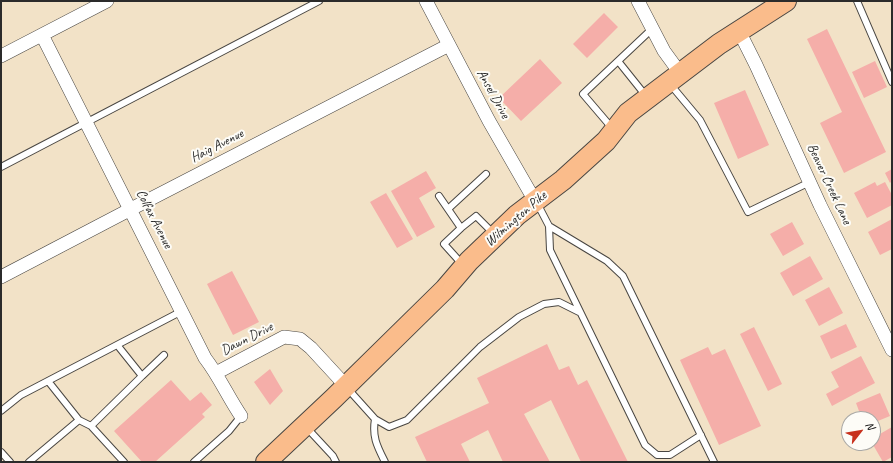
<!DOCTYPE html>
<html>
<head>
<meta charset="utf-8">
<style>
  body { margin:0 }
  #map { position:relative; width:893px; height:463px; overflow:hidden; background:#f2e2c7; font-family:Caveat,sans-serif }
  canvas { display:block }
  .frame { position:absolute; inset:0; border:2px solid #2b2b2b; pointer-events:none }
  .north { position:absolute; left:841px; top:411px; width:40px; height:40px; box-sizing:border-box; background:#fdfcf7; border:1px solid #a9a8a5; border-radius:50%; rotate:59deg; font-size:11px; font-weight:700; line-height:16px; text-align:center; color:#2b2b2b }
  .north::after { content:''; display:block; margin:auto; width:14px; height:18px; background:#c8321e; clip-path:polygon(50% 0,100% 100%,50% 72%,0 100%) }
</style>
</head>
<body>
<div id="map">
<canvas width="893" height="463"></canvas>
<div class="frame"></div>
<div class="north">N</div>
</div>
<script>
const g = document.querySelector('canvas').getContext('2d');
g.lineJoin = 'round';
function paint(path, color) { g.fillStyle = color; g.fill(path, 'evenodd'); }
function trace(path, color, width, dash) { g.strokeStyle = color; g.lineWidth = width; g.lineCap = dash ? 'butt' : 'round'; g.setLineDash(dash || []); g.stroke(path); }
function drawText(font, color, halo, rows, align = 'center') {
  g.font = font + ' Caveat,sans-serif'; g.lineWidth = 4; g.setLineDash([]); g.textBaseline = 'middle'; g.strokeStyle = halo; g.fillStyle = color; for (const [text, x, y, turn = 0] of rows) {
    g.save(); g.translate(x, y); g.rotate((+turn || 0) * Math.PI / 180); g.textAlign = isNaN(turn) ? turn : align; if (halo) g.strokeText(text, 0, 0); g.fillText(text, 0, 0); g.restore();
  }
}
const building = new Path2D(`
  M604,13L618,27L587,58L573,44Z
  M827,29L886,152L844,173L820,123L842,112L807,39Z
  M540,59L562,83L521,121L499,98Z
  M875,61L887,87L864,98L852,72Z
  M745,90L769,145L738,159L714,103Z
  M892,169V181L890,183L885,173Z
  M426,171L436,188L419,198L435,227L417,237L391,191Z
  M875,182L877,186L885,182L892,195V205L867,218L854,193Z
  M386,193L413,239L397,248L370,202Z
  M892,219V249L880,255L868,232Z
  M792,222L804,244L783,256L770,234Z
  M810,256L823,279L793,296L780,273Z
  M232,271L259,322L233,335L207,284Z
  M829,287L843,313L819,326L805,300Z
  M846,324L857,347L831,359L820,336Z
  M754,327L782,384L768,391L740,334Z
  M547,344L559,370L569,366L578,385L587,380L628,462H581L551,400L524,414L550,462H503L488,430L461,444L470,462H427L415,437L489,403L477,378Z
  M708,347L712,355L725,349L761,426L719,445L680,360Z
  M861,356L875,383L832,406L826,394L839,387L831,372Z
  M270,369L283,391L270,405L254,382Z
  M171,380L190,401L201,392L212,405L202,414L205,417L155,462H142L114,431Z
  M880,393L890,416L873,423V419H862L856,403Z
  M892,427V457L883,462L872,443L873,438Z`);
const service = new Path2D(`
  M857,1L892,82
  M618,61L646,96
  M670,84L700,120L748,212L810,182
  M612,128L583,94L653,28
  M1,167L319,1
  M439,196L461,228L444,244L462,264
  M537,203L549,226L607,261L623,276L714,462
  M448,209L486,174
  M549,226L550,250L645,445L657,455H670L701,435
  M461,228L476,216L494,234
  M118,346L142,376L164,355
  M48,381L79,420L91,426L124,462
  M348,389L375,419L389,427L407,420L480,347L519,317L544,304L559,302L579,312
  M1,411L21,395L182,311
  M375,419C372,437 377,446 385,462
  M91,426L142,376
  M307,428L333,456L336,462
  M1,452L10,462
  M29,462L79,420
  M194,462L229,431L241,416`);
const minor = new Path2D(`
  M426,1L489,121L535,201
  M638,1L664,51L680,73
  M739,31L756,65L820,205L892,350
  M42,35L205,358C219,376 228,397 241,416
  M1,56L107,1
  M1,277L131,209L449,45
  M216,373L284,337L300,339L311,348L346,386`);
const primary = new Path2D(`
  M266,462L334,398L445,289L469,261L517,215L563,180L606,141L628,113L719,44L786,1`);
const streetNames = [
  ["Ansel Drive",493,94,61],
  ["Haig Avenue",217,146,-27],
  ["Beaver Creek Lane",829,184,65],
  ["Colfax Avenue",154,219,63],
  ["Wilmington Pike",516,219,-41],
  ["Dawn Drive",247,339,-27]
];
paint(building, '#f5aea9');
trace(service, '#494642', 8);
trace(minor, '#494642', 14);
trace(primary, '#494642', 22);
trace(service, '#fff', 6);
trace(minor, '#fff', 13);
trace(primary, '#fabc8b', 20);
drawText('14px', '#2b2b2b', '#fdfcf7', streetNames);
</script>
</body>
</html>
